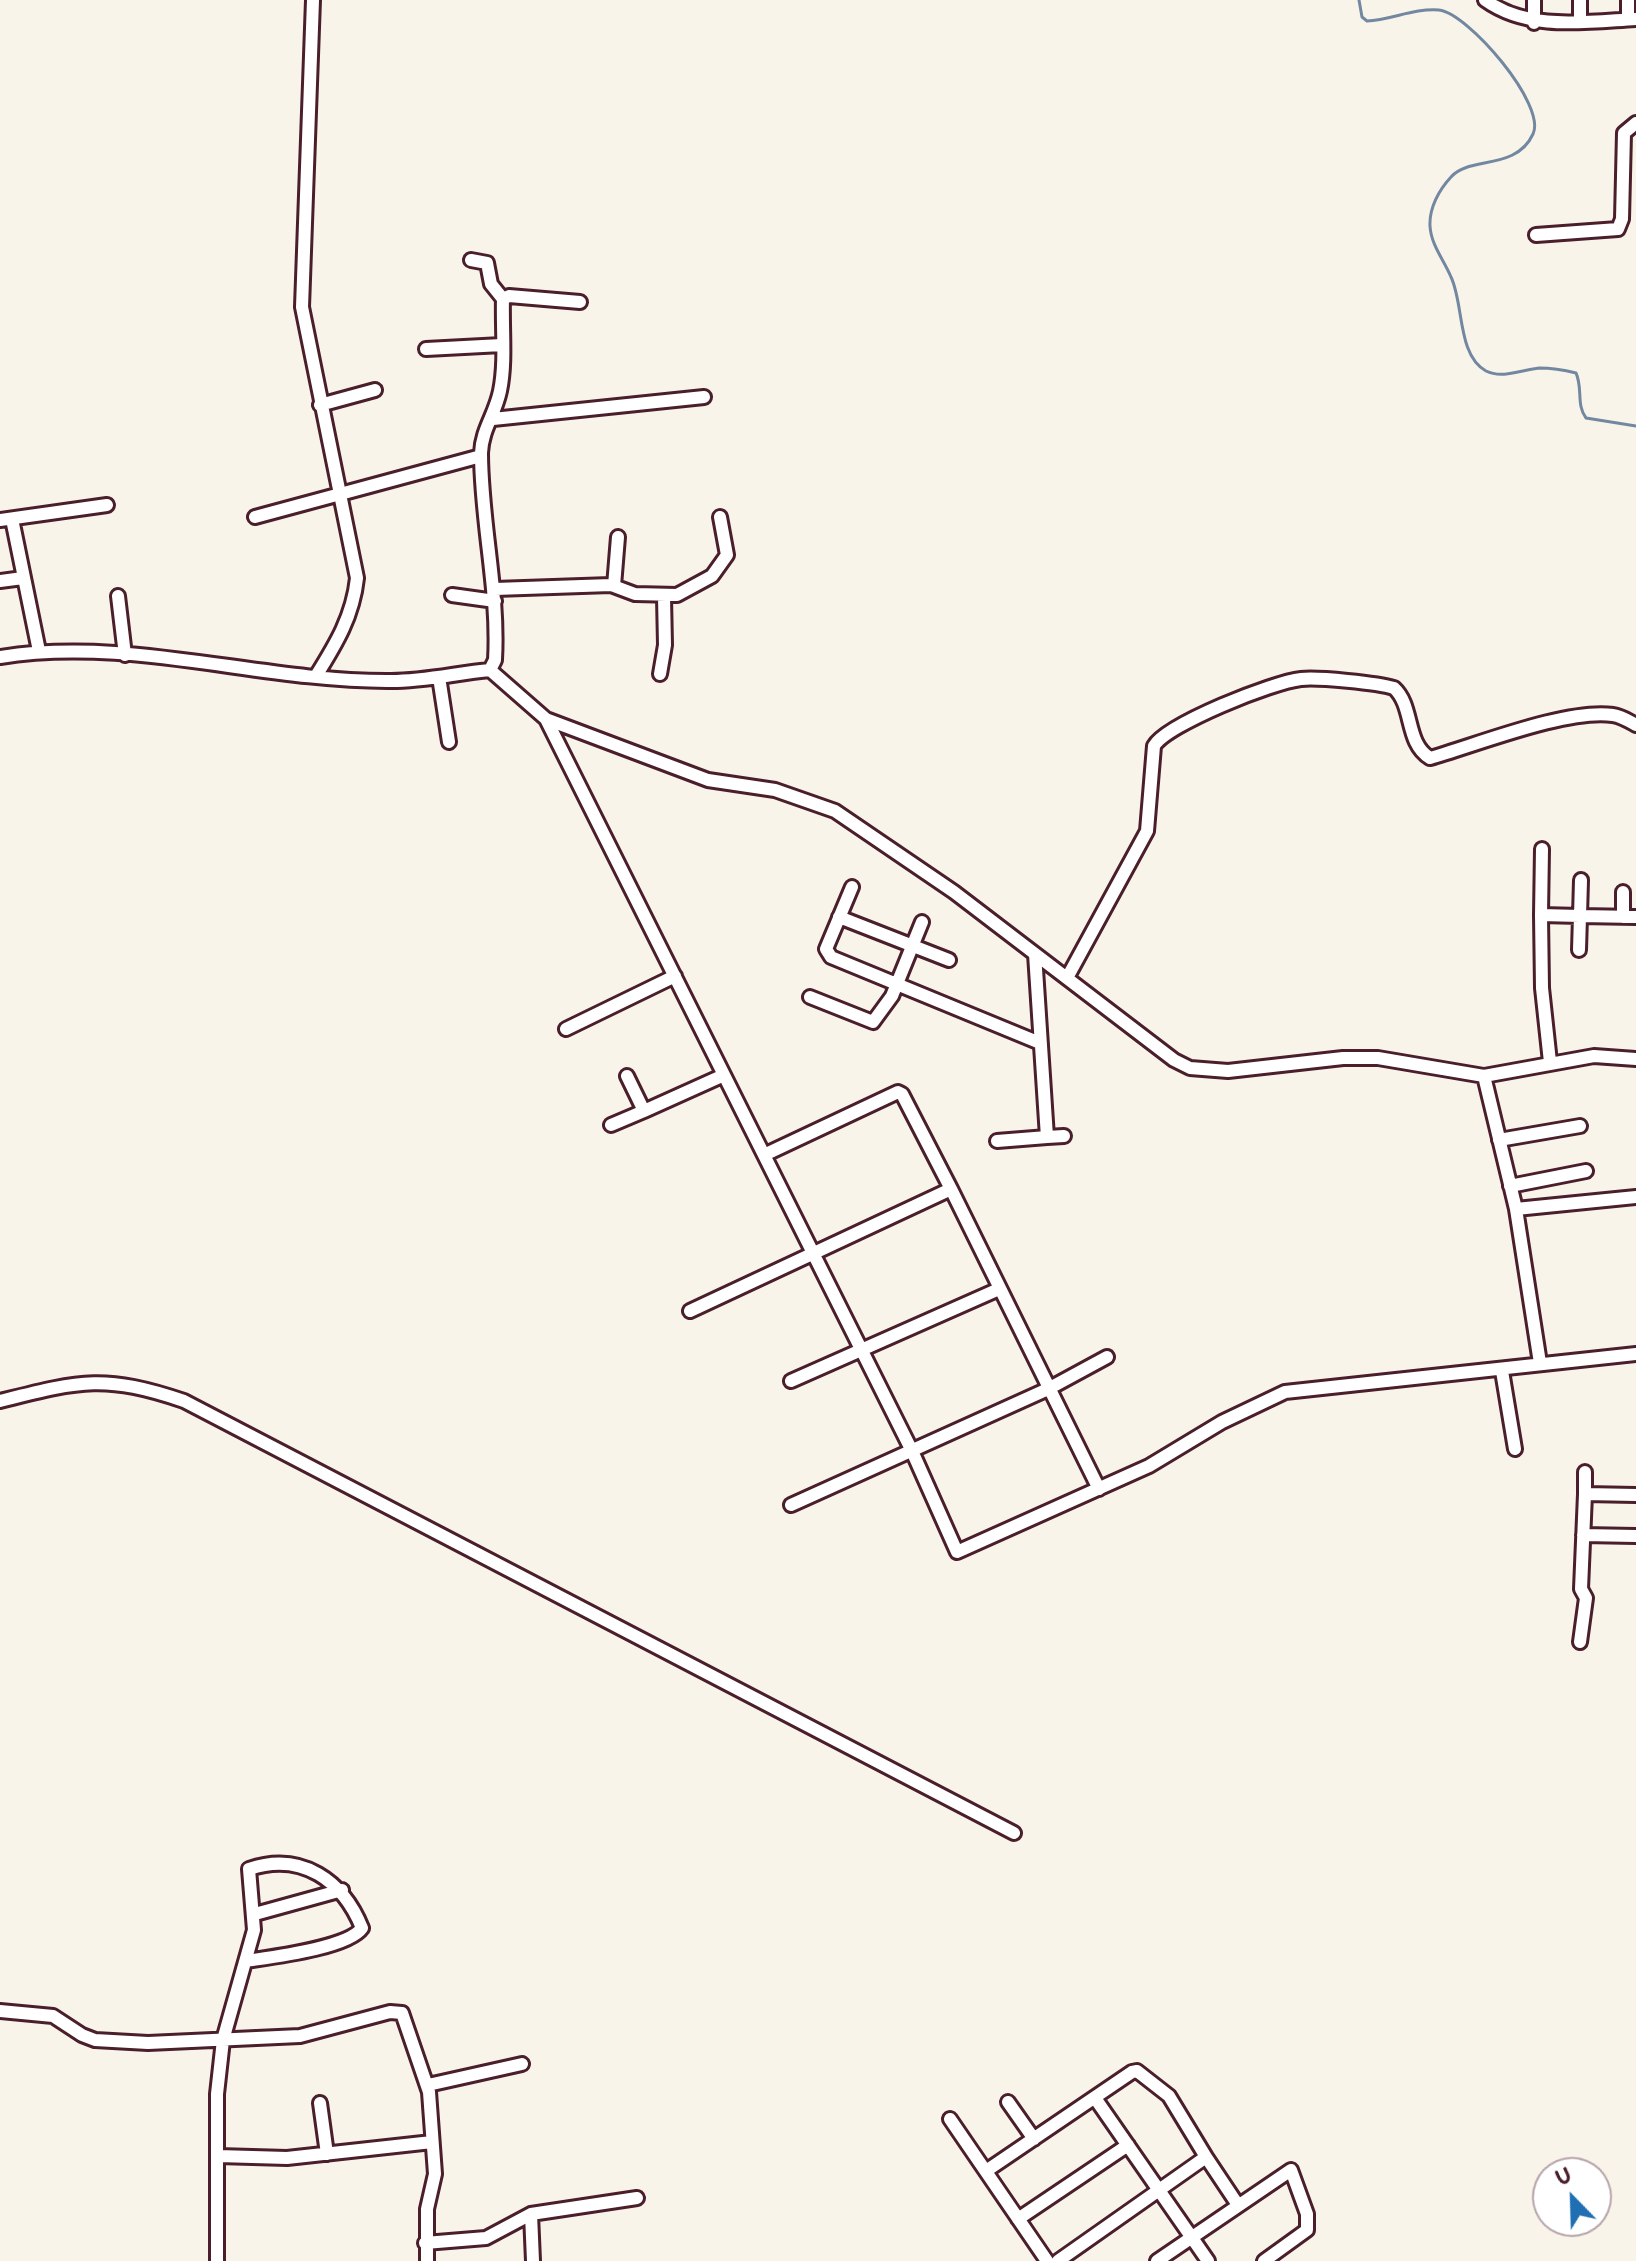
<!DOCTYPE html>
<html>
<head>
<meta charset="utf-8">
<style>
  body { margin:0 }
  #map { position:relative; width:1636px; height:2261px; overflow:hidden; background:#f9f4ea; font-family:Itim,sans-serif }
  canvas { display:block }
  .north { position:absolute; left:1532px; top:2157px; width:80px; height:80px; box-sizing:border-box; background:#fff; border:2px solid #b7a5aa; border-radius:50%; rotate:337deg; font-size:22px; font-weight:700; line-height:32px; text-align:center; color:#4a1f2b }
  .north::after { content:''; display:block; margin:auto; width:28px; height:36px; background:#1f6fb2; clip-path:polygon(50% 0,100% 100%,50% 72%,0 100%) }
</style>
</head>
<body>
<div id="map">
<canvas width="1636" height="2261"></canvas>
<div class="north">U</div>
</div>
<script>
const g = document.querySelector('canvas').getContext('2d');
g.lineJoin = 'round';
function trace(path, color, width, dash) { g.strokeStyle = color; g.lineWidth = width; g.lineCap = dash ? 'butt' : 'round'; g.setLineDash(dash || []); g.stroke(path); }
const stream = new Path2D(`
  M1359,0L1362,17L1367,21C1391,20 1414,8 1439,10C1468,13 1547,105 1533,134C1516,171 1469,156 1451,177C1439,190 1429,208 1430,226C1431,245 1444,260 1451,277C1464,304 1457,355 1486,371C1502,379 1522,370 1539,368C1552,368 1564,370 1576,373C1583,388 1576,405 1586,418L1636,426`);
const minor = new Path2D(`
  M313,0L302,307L357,578C353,616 336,644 316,676
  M1485,0C1528,31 1584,22 1636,19
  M1534,0V23
  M1580,0V20
  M1628,0V19
  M1536,235L1618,229L1622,219L1624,133L1636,123
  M471,260L487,263L491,284L503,299
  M426,349L502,345
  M320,405L375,390
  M493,419L704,397
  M255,517L481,456
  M12,519L39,651
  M0,520L107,505
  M0,581L23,578
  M614,586L618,537
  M495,589L611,585L635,594L677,595L712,576L727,555L720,517
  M452,595L495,601
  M118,596L125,655
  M0,657C128,636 259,681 387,681C422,682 456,673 490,670L546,719L708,780L775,790L835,811L954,892L1174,1060L1190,1068L1228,1071L1343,1058H1378L1484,1076L1594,1056L1636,1059
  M490,670L495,660C499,590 481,522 481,453C482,429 495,415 500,391C506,362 502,329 503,299L509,296L580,302
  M660,674L665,645L664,597
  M439,677L449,742
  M546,719L912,1451L957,1552L1149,1466L1222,1422L1285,1392L1636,1354
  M1581,880L1580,916L1636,917
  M852,887L826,949L831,957L1040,1043
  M1541,915L1542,849
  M839,917L949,960
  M1623,917V892
  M1067,978L1147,831L1154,746C1167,724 1273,682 1301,679C1317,677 1378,683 1394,688C1414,706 1405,743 1430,758C1476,745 1568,708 1613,715C1621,716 1629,721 1636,725
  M810,997L873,1022L892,996L922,922
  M566,1029L675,976
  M1550,1062L1542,988L1541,915L1580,916L1579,950
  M1484,1076L1516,1209L1540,1363
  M644,1111L724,1075
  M611,1125L644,1111L627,1076
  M1047,1137L1064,1136
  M1499,1140L1580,1126
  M997,1141L1047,1137L1035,954
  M764,1155L898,1092L902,1094L951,1189
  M1510,1186L1586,1171
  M1516,1209L1636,1197
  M690,1311L951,1189L1099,1489
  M1502,1371L1515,1449
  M791,1381L999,1289
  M0,1401C80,1381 104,1374 184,1401L1014,1833
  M1585,1472V1494
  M791,1505L1048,1389L1107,1357
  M1583,1535L1636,1536
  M1580,1642L1586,1598L1581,1589L1585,1494L1636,1495
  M255,1914L342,1890
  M0,2011L53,2016L82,2035L95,2040L148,2043L300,2036L390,2012L402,2013L429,2092L435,2174L427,2209V2261
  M428,2085L522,2064
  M1095,2098L1208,2261
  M1008,2102L1034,2139
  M320,2103L327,2154
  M950,2119L1047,2261
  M218,2156L287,2158L432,2142
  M1206,2157L1238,2205
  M986,2171L1132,2072L1137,2071L1169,2096L1206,2157L1058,2261
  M531,2214L533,2261
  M1018,2219L1128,2145
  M425,2243L486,2238L531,2214L637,2198
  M217,2261V2094L223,2040L254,1930L249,1869C302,1851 343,1881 362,1928C348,1948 272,1957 246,1961
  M1157,2261L1291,2170L1307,2214V2230L1264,2261`);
trace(stream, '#7287a0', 3);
trace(minor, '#4a1f2b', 18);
trace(minor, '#fff', 12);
</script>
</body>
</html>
